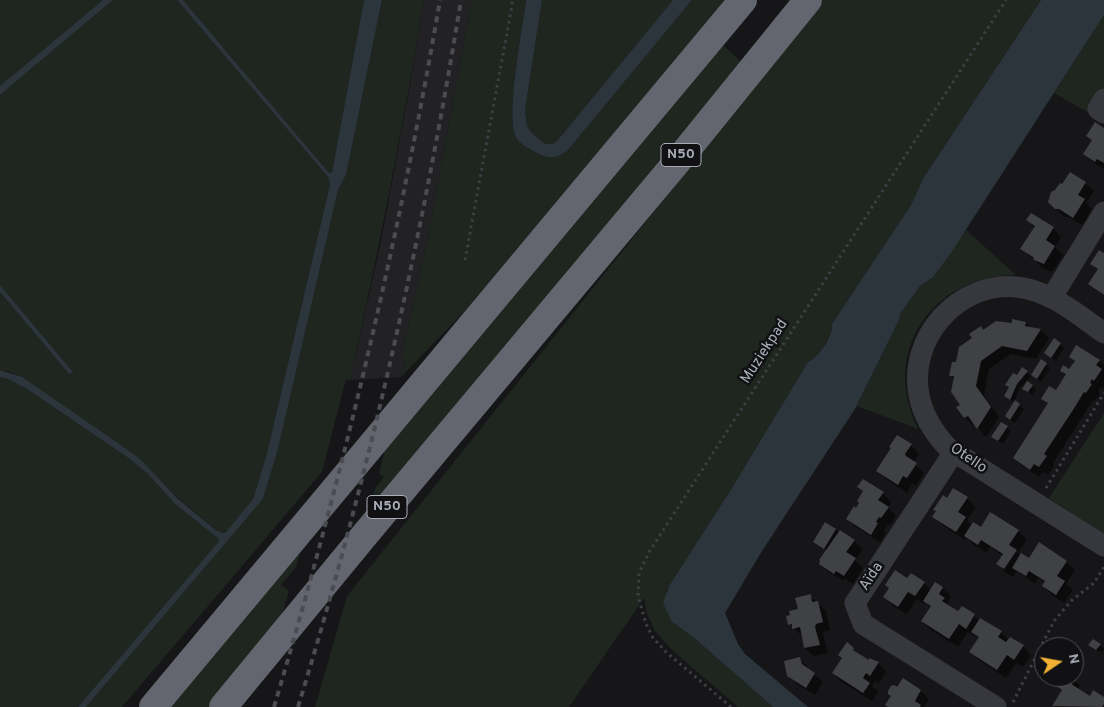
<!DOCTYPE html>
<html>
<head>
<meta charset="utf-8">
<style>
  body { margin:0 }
  #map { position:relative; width:1104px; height:707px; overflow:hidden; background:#161618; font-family:Overpass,sans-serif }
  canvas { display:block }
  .north { position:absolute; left:1034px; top:637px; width:50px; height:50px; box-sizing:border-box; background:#111113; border:1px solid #4d4f55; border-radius:50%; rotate:78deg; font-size:14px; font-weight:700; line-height:20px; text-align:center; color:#a8adb8 }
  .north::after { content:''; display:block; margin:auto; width:18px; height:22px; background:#f2b134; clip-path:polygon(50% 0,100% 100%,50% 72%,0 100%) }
</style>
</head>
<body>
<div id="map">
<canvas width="1104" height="707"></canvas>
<div class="north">N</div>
</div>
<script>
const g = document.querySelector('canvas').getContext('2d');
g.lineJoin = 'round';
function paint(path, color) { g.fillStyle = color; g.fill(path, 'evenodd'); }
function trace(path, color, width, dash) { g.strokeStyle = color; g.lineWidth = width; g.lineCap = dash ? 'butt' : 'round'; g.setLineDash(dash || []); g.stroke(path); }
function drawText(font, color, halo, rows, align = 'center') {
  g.font = font + ' Overpass,sans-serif'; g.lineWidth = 5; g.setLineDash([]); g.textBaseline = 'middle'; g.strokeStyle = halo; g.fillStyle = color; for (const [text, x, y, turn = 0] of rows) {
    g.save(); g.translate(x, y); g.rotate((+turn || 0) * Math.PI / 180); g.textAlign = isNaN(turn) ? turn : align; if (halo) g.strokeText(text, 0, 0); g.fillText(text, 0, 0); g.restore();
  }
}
const built = new Path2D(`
  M424,0H472L426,247L401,358L405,359L401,377L350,380L381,242L409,91Z`);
const green = new Path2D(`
  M0,0H103L0,86Z
  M113,0H177L328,177L330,183L266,457L253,499L229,529L223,533L217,531L177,497L131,452L50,397L11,372L0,370V292L69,374H71L73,372L0,285V95Z
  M183,0H364L332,172L329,173Z
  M382,0H424C403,127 378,254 350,380L346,379L322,472L122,707H86L263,499L278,449L338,190L346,175Z
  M472,0H526C523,26 505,118 516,137C521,146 536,152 544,157L568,150L692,0H726L464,312L401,377L405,360L401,358L426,247Z
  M542,0H673L557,141L552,144H545L531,132L527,126L525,110Z
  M823,0H1041L924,177L911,205L832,324C832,336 819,357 808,362L730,491L669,586L666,593L672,622L693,637L773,707H738L672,650L655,631L647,614L644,598L569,707H315L347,596Z
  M1104,15V87L1089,113L1054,93Z
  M717,40L745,65L366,521L375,488L384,477L379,473L389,431Z
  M966,230L1016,275C949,275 895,327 907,396C909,408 913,418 918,429L857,406L899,320L900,314L920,286L933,277Z
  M0,377L8,379L27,389L127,457L147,473L175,504L219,539V541L78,707H0Z
  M1104,413V534L1049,498Z
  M303,542L296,567L281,585L289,591L279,625L211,707H164Z`);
const water = new Path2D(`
  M103,0H113L0,95V86Z
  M177,0H183L329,173L332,172L364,0H382L346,175L338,190L278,449L263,499L86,707H78L219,541V539L175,504L147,473L127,457L27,389L8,379L0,377V370L22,377L131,452L141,460L177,498L217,531L223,533L226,532L253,499L266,457L330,184L328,177Z
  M526,0H542L525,110L527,126L531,132L545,144H552L557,141L673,0H692L568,150C558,158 548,160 537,153C530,149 519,144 516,137C505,116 523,27 526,0Z
  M1041,0H1104V15L951,253L933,277L920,286L900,314L899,320L855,409L762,551L725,613L738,644L745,654L808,707H773L693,637L672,622L663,603L669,586L730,491L808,362C819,357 833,336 832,324L911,205L924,177Z
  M0,285L73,372V373L69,374L0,292Z`);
const shadow = new Path2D(`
  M1104,129V169L1093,162L1084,154L1093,141L1088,136Z
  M1085,183L1094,191L1086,203L1092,209L1082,225L1069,217H1064L1049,201Z
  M1028,220L1053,228L1061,237L1055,247L1063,255L1052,272L1044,269L1022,249L1035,228Z
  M1104,254V296L1089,284L1098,270L1092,264Z
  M1026,323L1031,328L1041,330L1049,338L1036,359L1011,354L989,369L984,396L999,417L986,437L976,425L974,426L965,418L958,407L962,405L954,379L951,375L957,364L984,331Z
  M1060,344L1064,348L1056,361L1050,357Z
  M1070,357L1099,361L1104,366V387L1103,388L1101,387L1098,392L1100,394L1095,401L1093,400L1053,463L1054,465L1048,475L1043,472L1039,477L1023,466L1014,458L1049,404L1043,398L1056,392L1067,376L1061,371L1070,370L1076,362Z
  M1046,364L1050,368L1041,382L1032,375Z
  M1022,369L1031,376L1020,388L1014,402L1024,409L1015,423L1010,420L1015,403L1009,399L1017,377Z
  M1032,385L1036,389L1032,395L1024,389Z
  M1007,427L1011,431L1003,444L997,440Z
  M911,445L919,454L913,463L924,473L916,486L912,483L907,493L886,479L878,471Z
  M859,487L883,493L891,502L888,507L896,516L890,526L888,524L884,531L886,533L880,542L856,527L847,519L856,510L864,492Z
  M967,498L976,507L967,520L972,526L981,529L1018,531L1027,539L1018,553L1021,556L1029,560L1066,562L1075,570L1066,584L1073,590L1064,603L1052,595L1043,586L1045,583L1038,578L1035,584L1017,571L1013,577L1006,573L998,564L1003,556L990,547L987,553L974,545L966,537L965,540L942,525L934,516L947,499Z
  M836,530L839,533L840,532L855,541L863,550L855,560L863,568L853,584L845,578L843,581L829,572L820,564L827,551L814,542Z
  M907,580L924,583L931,590L936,583L951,596L948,602L952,607L951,608L959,613L962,607L980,621L981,619L1001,632L1009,640L1023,646L1031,655L1023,667L1016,663L1006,678L979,660L971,652L979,638L976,635L975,636L968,632L958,647L931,630L922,621L931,607L925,602L924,604L917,599L907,614L893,606L885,597Z
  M810,596L826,611L830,630L823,632L828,653L814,656L805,648L802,636L790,624Z
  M1090,645H1100L1104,649L1101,653Z
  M853,649L869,662L878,663L886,672L879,683L875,681L872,686L878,692L872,701L842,682L833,673L843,658Z
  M800,659L808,667L809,670L823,682L815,695L797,684L788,675Z
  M1062,677H1071L1080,686L1078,689L1090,697L1104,698V707H1055L1054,706L1063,692L1056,685Z
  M903,679L921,691L929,699L924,707H889L892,696Z`);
const building = new Path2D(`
  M1095,122L1104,128V163L1097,159L1095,162L1083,154L1092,140L1086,136Z
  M1070,172L1086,182L1078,195L1085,199L1073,218L1059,209H1055L1048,202L1051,192L1055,190L1060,183L1062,184Z
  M1031,213L1054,227L1046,240L1055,246L1044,264L1034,260L1033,257L1020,249L1035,226L1026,220Z
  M1099,250L1104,253V295L1088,284L1098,269L1090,264Z
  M1012,319L1026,322L1025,326L1041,329L1027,351L1002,346L981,361L976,386L991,407L977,429L968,416L964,418L956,407L960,405L951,392L954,376H949L952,362H956L959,347L972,338L969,334L981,326L983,330L996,321L1012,323Z
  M1054,338L1061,343L1051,358L1044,353Z
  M1076,345L1100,360L1096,365L1102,369L1094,381L1092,379L1090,383L1092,384L1086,393L1084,392L1073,410L1044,454L1047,456L1039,467L1034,464L1030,470L1013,458L1048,403L1041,399L1049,386L1056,390L1066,374L1060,371L1063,365L1069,369L1075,361L1069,357Z
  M1041,359L1047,363L1037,379L1031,375Z
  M1022,367L1028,371L1017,384L1010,400L1004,396L1009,387L1005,385L1013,373L1017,375Z
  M1027,381L1033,385L1028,392L1022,389Z
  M1015,400L1020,404L1010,420L1005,416Z
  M1001,422L1008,426L998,441L991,437Z
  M897,435L912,444L905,454L906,456L917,463L907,478L903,476L898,485L876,471L891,448L889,447Z
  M863,479L884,492L878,500L889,507L881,518L879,517L876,522L878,523L871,535L846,519L854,506L856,508L859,503L857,501L863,491L857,487Z
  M953,488L968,497L958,512L966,517L956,532L932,517L936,511L933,510L943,495L947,498Z
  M990,512L1019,530L1009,545L1017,550L1004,569L996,564L1003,554L981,540L978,545L964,536L973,522L981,527Z
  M825,522L836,529L824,549L813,542Z
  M840,530L855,540L846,552L856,558L844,576L836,571L834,574L819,564L820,561L819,560Z
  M1039,542L1067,561L1057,576L1065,581L1056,595L1042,586L1045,581L1029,571L1026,576L1012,568L1021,553L1029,558Z
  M895,570L907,578L911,573L925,582L915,596L908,592L898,607L883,597L889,588L885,585Z
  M935,582L943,587L939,594L945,598L942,601L958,611L962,606L975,614L966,629L959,624L949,639L921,621L931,606L923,601Z
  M811,594L812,602L818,601L823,622L816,624L815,627L820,645L804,648L800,627L792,629V624L788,625L786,616L790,615L789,611L798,609L795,598Z
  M980,618L1002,631L998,637L1006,642L1010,637L1024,645L1014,660L1007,655L997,670L969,652L979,637L971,632Z
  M1093,639L1101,644L1096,650L1088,645Z
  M847,642L854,648L853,650L869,660V658L879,662L870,676L866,673L863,678L870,683L863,693L832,673L842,658L838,655Z
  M800,657L802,664L815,673L806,688L787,676L784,661Z
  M1060,677H1072L1068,682L1090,696L1093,690L1104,697V704L1102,707L1052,706L1062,690L1055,685Z
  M903,678L921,690L915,701L921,705L920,707H888L885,705L891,696L888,694V691L891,686L894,685L897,687Z`);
const path = new Path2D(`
  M465,260L513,0
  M1046,488L1104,393
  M1013,702L1054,621L1071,601L1094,583L1104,567
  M731,707L666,652L653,638L646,624L638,596L639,573L649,552L1006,0`);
const minor = new Path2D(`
  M1104,99L1098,109L1104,113
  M1052,297L1104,212
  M1104,333C1077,314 1051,291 1017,287C958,281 908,338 919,395C923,417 934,433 948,448L1104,546
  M954,452L855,603L863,624L996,707`);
const highway = new Path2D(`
  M153,707C351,473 545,234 743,0
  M223,707L363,537L676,163L808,0`);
const rail = new Path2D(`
  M274,707C343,475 399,239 440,0
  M298,707C369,476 422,239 461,0`);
const shields = [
  [681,155,40],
  [387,507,40]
];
const shieldNames = [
  ["N50",681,155],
  ["N50",387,507]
];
const streetNames = [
  ["Muziekpad",765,352,-57],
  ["Otello",968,459,34],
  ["Aïda",872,577,-57]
];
paint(built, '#222225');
paint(green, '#1e261f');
paint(water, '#2c353c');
paint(shadow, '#0007');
paint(building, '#404145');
trace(path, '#3d3f44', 3, [2.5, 4]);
trace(minor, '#37383d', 21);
trace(highway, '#63666e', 28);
trace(rail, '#4a4c52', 4, [6, 5]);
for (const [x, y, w] of shields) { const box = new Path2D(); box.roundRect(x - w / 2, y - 11.5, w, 23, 4); g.fillStyle = '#111113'; g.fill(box); trace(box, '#a8adb8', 1); }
drawText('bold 14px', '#a8adb8', null, shieldNames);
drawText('15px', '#a8adb8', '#111113', streetNames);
</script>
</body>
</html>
